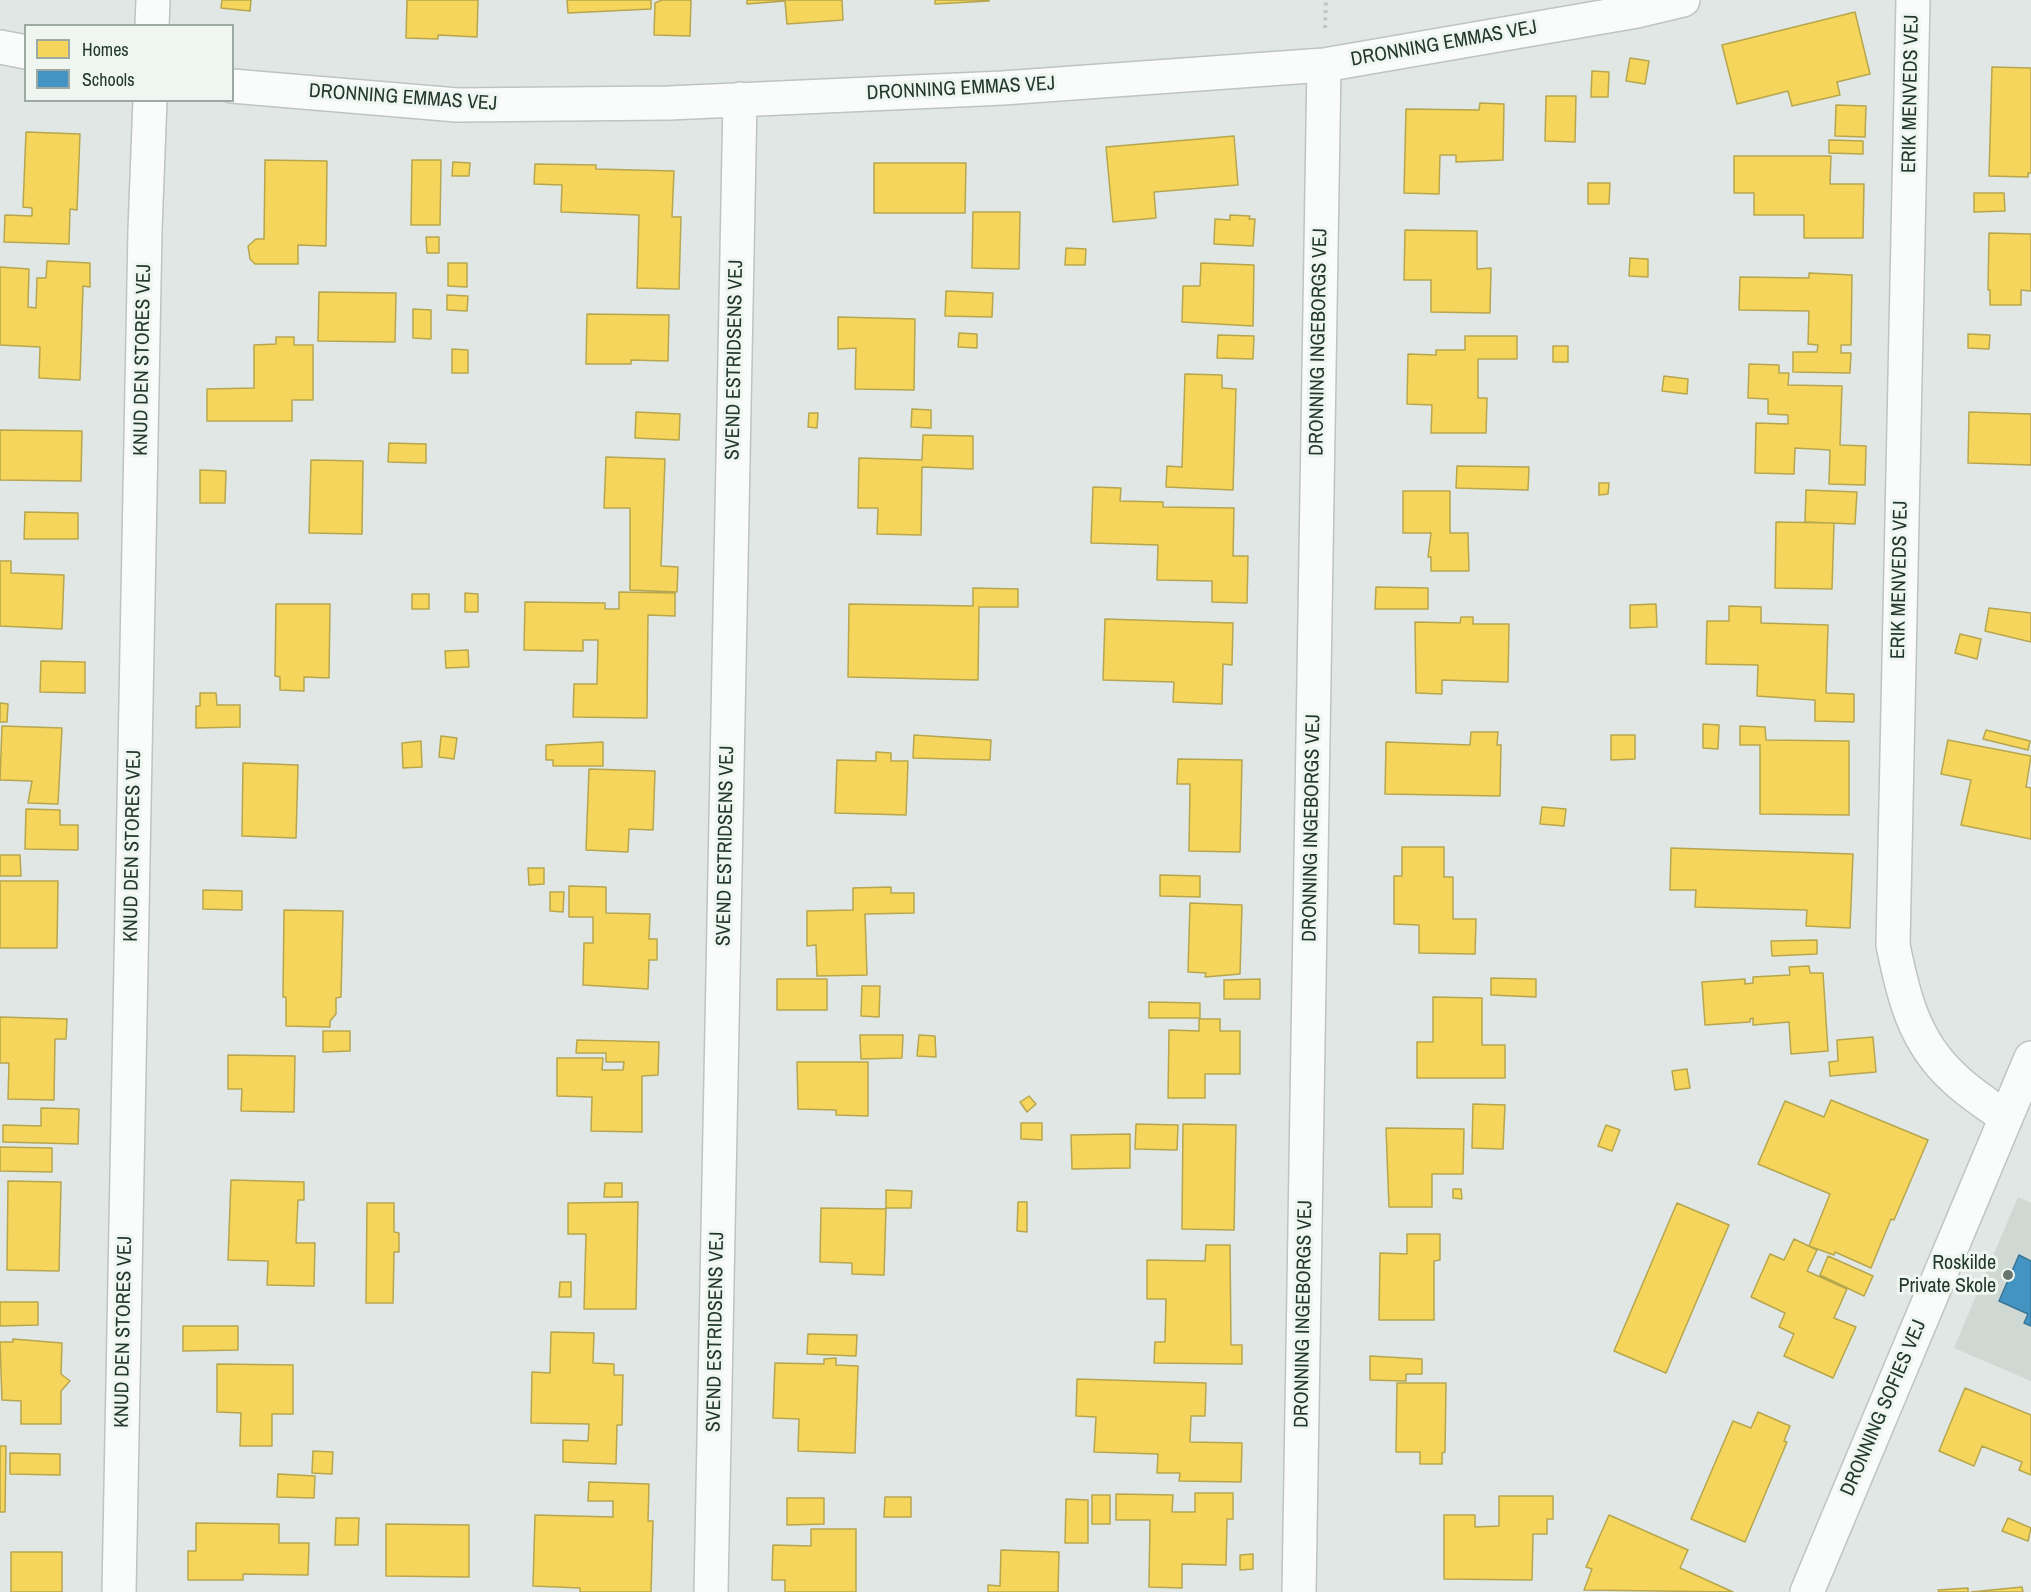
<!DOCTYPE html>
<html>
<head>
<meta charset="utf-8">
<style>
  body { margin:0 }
  #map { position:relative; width:2031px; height:1592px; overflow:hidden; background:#e1e7e4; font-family:"Archivo Narrow",sans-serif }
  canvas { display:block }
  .legend { position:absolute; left:24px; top:24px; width:210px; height:78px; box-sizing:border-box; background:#eff6f1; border:2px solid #9daaa3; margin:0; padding:8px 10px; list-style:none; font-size:18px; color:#22372e }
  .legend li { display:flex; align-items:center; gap:12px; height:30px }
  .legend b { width:30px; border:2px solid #9daaa3 }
</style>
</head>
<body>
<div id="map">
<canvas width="2031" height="1592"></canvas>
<ul class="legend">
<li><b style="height:16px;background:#f6d55c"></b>Homes</li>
<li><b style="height:16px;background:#4393c3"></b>Schools</li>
</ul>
</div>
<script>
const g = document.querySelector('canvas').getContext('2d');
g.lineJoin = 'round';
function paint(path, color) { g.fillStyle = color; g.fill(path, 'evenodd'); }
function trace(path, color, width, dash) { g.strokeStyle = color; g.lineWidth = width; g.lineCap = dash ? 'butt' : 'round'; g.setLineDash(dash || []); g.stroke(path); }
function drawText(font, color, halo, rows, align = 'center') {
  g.font = font + ' "Archivo Narrow",sans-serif'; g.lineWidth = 6; g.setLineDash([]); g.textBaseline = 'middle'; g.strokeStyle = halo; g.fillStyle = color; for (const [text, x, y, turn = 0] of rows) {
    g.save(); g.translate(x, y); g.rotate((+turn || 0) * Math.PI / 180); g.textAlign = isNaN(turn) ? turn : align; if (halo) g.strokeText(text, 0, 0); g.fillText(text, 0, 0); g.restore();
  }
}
const built = new Path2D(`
  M2018,1197L2031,1203V1381L1954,1348Z`);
const homes = new Path2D(`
  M222,0H251L250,11L221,8Z
  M407,0H478L477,37L438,35V39L406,38Z
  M567,0H651V9L568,13Z
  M662,0H691L690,36L654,35L655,3Z
  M747,0H842L843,20L787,24L785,1L747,4Z
  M935,0H989V1L935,4Z
  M1855,12L1870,74L1837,82L1840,95L1792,106L1788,91L1737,104L1722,45Z
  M1630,58L1649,61L1645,84L1626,81Z
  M1992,67L2031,68V173H2028V177L1989,176Z
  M1592,71L1609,72L1608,97H1591Z
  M1546,96H1576L1575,142L1545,141Z
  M1480,103L1504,104L1503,160L1456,162V155H1440L1439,194L1404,193L1406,109L1479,110Z
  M1836,105L1866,106L1865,137L1835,136Z
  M26,132L80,134L77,210L70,209L69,244L4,242L5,215L32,216V208L23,207Z
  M1234,136L1238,185L1154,192L1156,218L1113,222L1106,147Z
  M1829,140L1863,141V154L1829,153Z
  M1734,156H1831L1830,184H1864L1863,238H1804V215H1754V193H1734Z
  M265,160L327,161L326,246L298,245V264H255L250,259L248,246L256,239H264Z
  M412,160H441L440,225H411Z
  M453,162L470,163L469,176H452Z
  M874,163H966L965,213H874Z
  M535,164L596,165V169L674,171L672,217H681L679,289L637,288L639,215L561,212L562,185L534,184Z
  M1588,183H1610L1609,204H1588Z
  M1974,193H2004L2005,211L1974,212Z
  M973,212H1020L1019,269L972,268Z
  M1230,215L1250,216L1249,219H1255L1253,246L1214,244L1215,219L1230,220Z
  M1405,230L1477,231V269L1491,268L1490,313L1431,312V280H1404Z
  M1989,233L2031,234V291L2021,290V305H1990V290H1988Z
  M426,237H439V253H427Z
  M1066,248L1086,249L1085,265H1065Z
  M1630,258L1648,259V277L1629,276Z
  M47,261L90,263V287L83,286L80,380L39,378L40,347L0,345V267L29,269L28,307L36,308L37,278H46Z
  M448,263H467V287L448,286Z
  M1201,263L1254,265L1253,326L1182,322L1183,286H1200Z
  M1809,273L1852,275L1851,345H1841V353H1851L1850,373L1793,372V352H1817L1818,345L1808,344L1809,311L1739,310L1740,277L1809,278Z
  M946,291L993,293L992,317L945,316Z
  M319,292L396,293L395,342L318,341Z
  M447,295L468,296L467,311L447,310Z
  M413,309L431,310V339L413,338Z
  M587,314L669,315L668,361L631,360V364H586Z
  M838,317L915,319L914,390L855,389L856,348L838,349Z
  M959,333L977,334V348L958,347Z
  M1968,334L1990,335L1989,349L1968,348Z
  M1218,335L1254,336L1253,359L1217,358Z
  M1465,336H1517V359H1478V398H1487L1486,433H1431L1432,405L1407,404L1408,354L1436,355V350H1465Z
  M276,337H294V345H313V400H292V421H207V389L254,388V345L276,344Z
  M1553,346H1568V362H1553Z
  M452,349L468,350V373H452Z
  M1749,364L1779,365V373H1789L1788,385L1842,386L1840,445L1866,446L1865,485L1829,484L1830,450L1795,448L1794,474L1755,473L1756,423L1788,424V415L1768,414V399L1748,398Z
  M1185,374L1222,375V388L1236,389L1233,490L1166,487L1167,466L1182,467Z
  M1664,376L1688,379L1687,394L1662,391Z
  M912,409L931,410V428L911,427Z
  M636,412L680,414L679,440L635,438Z
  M1969,412L2031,414V465L1968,463Z
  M809,413H818L817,428L808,427Z
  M0,430L82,431L81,481L0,480Z
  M923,435L973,436V469L922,467L921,535L877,534L878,508H858L859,458L922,460Z
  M389,443L426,444V463L388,462Z
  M606,457L665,459L661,566L678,567L677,592L630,590V508H604Z
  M311,460L363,461L362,534L309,533Z
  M1457,466L1529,467L1528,490L1456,488Z
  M200,470L226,471L225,503H200Z
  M1599,483H1609L1608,494L1599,495Z
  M1093,487L1121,488L1120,501L1163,502V507L1234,508L1233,556H1248L1247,603L1212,602V581L1157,580L1158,545L1091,543Z
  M1806,490L1857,492L1855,524L1805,522Z
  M1403,491H1450V533H1468L1469,571H1431V557H1428L1431,533H1403Z
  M25,512L78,513V539H24Z
  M1776,522L1834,523L1832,589L1775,588Z
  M0,561H11V573L64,575L62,629L0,626Z
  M1376,587L1428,588V609H1375Z
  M973,588L1018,589V607H979L978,680L848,677L849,604L973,606Z
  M619,592L675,593V616L648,615L647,718L573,717L574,684H597L598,640H583V651L524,650L525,602L605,603V609H619Z
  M465,593L478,594V612H465Z
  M412,594H429V609H412Z
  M276,604H330L329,678L304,677V691L280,690V677L275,676Z
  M1656,604L1657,627L1630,628V605Z
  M1729,606L1761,607V623L1828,625L1826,693L1854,694V722L1815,721V700L1757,696L1758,665L1706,664L1707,621H1729Z
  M1989,608L2031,613V642L1985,631Z
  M1461,617H1473V624H1509L1508,682L1442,680V694L1416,693L1415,622L1460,623Z
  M1105,619L1233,623L1232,665L1223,664L1222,704L1173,702L1174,682L1103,680Z
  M1960,634L1981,639L1977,659L1955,653Z
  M468,650L469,667L446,668L445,651Z
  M41,661L85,662V693L40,692Z
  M200,693H216L217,705H240V727L196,728V706H200Z
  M0,703L8,704L7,722H0Z
  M1703,724L1719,725L1718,749L1703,748Z
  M2,726L62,728L58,804L28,803L32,781L0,780Z
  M1740,726L1765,727L1766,740L1849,741V815L1760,814V745H1740Z
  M1986,730L2030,741L2028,750L1983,739Z
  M1471,732H1498L1497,745H1501L1500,796L1385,794L1386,742L1470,745Z
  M914,735L991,740L990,760L913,758Z
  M1611,735H1635V759L1611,760Z
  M441,736L457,738L454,759L439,757Z
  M1948,740L2031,756L2026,787L2031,788V839L1961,825L1971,780L1941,774Z
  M421,741L422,767L403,768L402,743Z
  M603,742V766H553V760H546V745Z
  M876,752L891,753V761H908L906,815L835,813L837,760L876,761Z
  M1178,759L1242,760L1240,852L1189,851L1190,784H1177Z
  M243,763L298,765L296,838L242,836Z
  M589,769L655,771L653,830L629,829L628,852L586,850Z
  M1542,807L1566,809L1564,826L1540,824Z
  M26,809L60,810V825H78V850L25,849Z
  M1402,847H1444V877H1453V919H1476L1475,954L1419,953V925L1394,924V876H1402Z
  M1671,848L1853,854L1850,928L1806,926L1807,910L1695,907L1696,890H1670Z
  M0,855H20L21,876H0Z
  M528,868H544V884L529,885Z
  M1160,875L1200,876V897L1160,896Z
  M0,881H58L57,948H0Z
  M569,886L606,887V913L650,914L649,939H657V960H649L648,989L583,985L584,943H593V917H569Z
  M891,887V893H914V913L865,914L867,975L817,976L816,945L807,946V911L853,910V888Z
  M203,890L242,891V910L203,909Z
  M550,892H564L563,912L550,911Z
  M1190,903L1242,905L1240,974L1205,977L1206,973L1188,972Z
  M284,910L343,911L341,997L336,998V1014L330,1021V1027L286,1026V997H283Z
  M1817,940V954L1772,956L1771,941Z
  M1809,966L1810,973H1823L1828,1051L1791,1054L1789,1022L1753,1025V1018L1750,1019V1022L1705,1025L1702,982L1745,979V984L1753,983V977L1790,975L1789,967Z
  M1491,978L1536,979V997L1491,995Z
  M777,979H827V1010H777Z
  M1260,979V999H1224V980Z
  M862,986H880L879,1017L861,1016Z
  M1433,997L1482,998V1045H1505V1078H1417V1042H1433Z
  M1149,1002L1200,1003V1018H1149Z
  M0,1017L67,1019L66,1039H55L54,1100L8,1099L9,1063H0Z
  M1199,1019H1220V1031H1240V1074H1205V1098H1168L1169,1030L1199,1031Z
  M323,1031H350V1051L323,1052Z
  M860,1035H903L902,1058L861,1059Z
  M919,1035L935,1036L936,1057L917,1056Z
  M1873,1037L1876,1072L1830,1076L1829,1062L1838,1061L1837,1040Z
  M577,1040L659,1042L658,1075L642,1076V1132L591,1131L592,1097L557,1096V1058H603L602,1070H623L624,1062H606V1053H576Z
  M228,1055L295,1056L294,1112L241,1111L242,1089H228Z
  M797,1062H868V1116L836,1115V1110L798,1109Z
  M1687,1069L1690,1088L1675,1090L1672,1071Z
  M1029,1096L1036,1104L1027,1112L1020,1102Z
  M1831,1100L1928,1140L1894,1220L1891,1219L1871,1268L1835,1252L1834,1255L1809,1246L1830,1194L1758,1164L1785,1101L1824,1117Z
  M1473,1104L1505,1105L1503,1149L1472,1148Z
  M41,1108L79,1109L78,1144L3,1142V1125L41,1126Z
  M1021,1123H1042V1140L1021,1139Z
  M1136,1124L1178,1125L1177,1150L1135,1149Z
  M1183,1124L1236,1125L1234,1230L1182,1229Z
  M1606,1125L1620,1130L1612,1151L1598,1146Z
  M1386,1128L1464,1129L1463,1174H1432V1207H1389Z
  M1130,1134V1168L1072,1169L1071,1135Z
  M0,1147L52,1148V1172L0,1171Z
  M231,1180L304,1182V1200H298L296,1243H315L314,1286L267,1285L268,1261L228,1260Z
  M8,1181L61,1182L59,1271L7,1270Z
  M605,1183H622V1197H604Z
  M1453,1189H1461L1462,1199L1453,1198Z
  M886,1190L912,1191L911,1208H886Z
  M638,1202L636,1309H584L586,1234H568V1203Z
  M1018,1202H1027V1232L1017,1231Z
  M367,1203H394V1232L399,1233V1252H394L393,1303H366Z
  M1677,1203L1729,1225L1666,1373L1614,1351Z
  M821,1208L886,1209L884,1275L852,1274V1263L820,1262Z
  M1407,1234H1440V1260L1434,1261V1320H1379L1380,1253L1407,1254Z
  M1794,1239L1817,1250L1807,1271L1847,1289L1834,1318L1856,1327L1833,1378L1784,1356L1794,1334L1779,1327L1785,1313L1751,1297L1770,1254L1784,1260Z
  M1206,1245H1230L1231,1345H1242V1364L1154,1363L1155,1342H1165L1166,1299H1147V1260L1205,1261Z
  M1828,1256L1873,1276L1864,1296L1820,1275Z
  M560,1282H571V1297H559Z
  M0,1302H38V1325L0,1326Z
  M183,1326H238V1350L183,1351Z
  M551,1332L594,1333L593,1363L614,1364V1375H623L622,1425H617L616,1464L563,1462V1440L588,1441L589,1424L531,1423L532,1372L550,1373Z
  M808,1334L857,1335L856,1356L807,1354Z
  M13,1339L62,1343L61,1374L70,1381L61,1391V1424H21V1401L2,1400L0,1342H13Z
  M1370,1356L1422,1359V1374H1406V1381L1370,1380Z
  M836,1358V1365L858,1366L855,1453L798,1451L799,1419L773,1418L775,1363L824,1364V1359Z
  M217,1364L293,1365V1414H272V1446H240L241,1413L217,1412Z
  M1077,1379L1206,1383L1205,1416H1191L1190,1442L1242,1443L1241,1482L1179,1481L1180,1473H1157L1158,1454L1094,1452L1096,1417L1076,1416Z
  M1397,1383H1446L1445,1452L1442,1453V1464H1420V1452H1396Z
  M1965,1388L2031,1415V1475L2019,1470L2022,1462L1982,1446L1974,1466L1939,1451Z
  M1758,1412L1790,1426L1784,1441L1787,1442L1745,1542L1691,1519L1733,1421L1751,1428Z
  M0,1446H6L5,1512H0Z
  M313,1451L333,1452L332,1474L312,1473Z
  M10,1453L60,1454V1475L10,1474Z
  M278,1474L315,1476L314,1498L277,1497Z
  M589,1482L649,1484L648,1521H653L651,1592H580V1588L533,1586L535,1515L613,1517V1501H588Z
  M1195,1493H1233V1519H1227L1226,1565L1182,1564V1588L1149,1587L1150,1520H1116V1494L1173,1495L1172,1512H1195Z
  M1092,1495H1110V1524H1092Z
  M1499,1496H1553V1519H1547V1534H1533L1532,1580L1444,1579V1515H1475V1527L1499,1526Z
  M885,1497H911V1517H884Z
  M787,1498H824V1524L787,1525Z
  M1066,1499L1088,1500V1543H1065Z
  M1609,1515L1688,1550L1680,1568L1733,1592L1584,1590L1592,1569L1586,1567Z
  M336,1518H359L358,1545H335Z
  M2008,1518L2031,1528L2028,1541L2002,1531Z
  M196,1523L279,1524V1543H309L308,1575L243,1574V1580H188V1551H196Z
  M386,1524L469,1525V1577L386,1576Z
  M811,1529H856V1592H785V1580H772L773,1545L811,1546Z
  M1001,1550L1059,1552L1058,1592H988V1585L1000,1586Z
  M11,1552H62V1592H11Z
  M1253,1554V1569L1240,1570V1555Z
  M2022,1587L2023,1592H1971Z
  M1968,1588V1592H1939L1938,1590Z`);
const schools = new Path2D(`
  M2019,1255L2031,1261V1326L2024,1323L2028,1314L1999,1301Z`);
const path = new Path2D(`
  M1325,28L1326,0`);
const minor = new Path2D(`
  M1913,0L1893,945C1903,995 1914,1042 1954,1078C1969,1093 1989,1105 2006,1118
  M152,26L153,0
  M0,47L26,52
  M232,86L457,105L669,103L1003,88L1324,65L1637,11L1683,0
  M119,1592L145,230L150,100
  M711,1592L740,99
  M1299,1592L1324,65
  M1807,1592L2031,1058`);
const markers = [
  [2008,1275,6,"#65756e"]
];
const streetNames = [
  ["DRONNING EMMAS VEJ",1444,44,-10],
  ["DRONNING EMMAS VEJ",961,89,-3],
  ["ERIK MENVEDS VEJ",1911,94,-89],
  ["DRONNING EMMAS VEJ",403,98,4],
  ["DRONNING INGEBORGS VEJ",1319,342,-89],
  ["KNUD DEN STORES VEJ",143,360,-89],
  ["SVEND ESTRIDSENS VEJ",735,360,-89],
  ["ERIK MENVEDS VEJ",1900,580,-89],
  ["DRONNING INGEBORGS VEJ",1312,828,-89],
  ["KNUD DEN STORES VEJ",133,846,-89],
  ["SVEND ESTRIDSENS VEJ",726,846,-89],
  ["DRONNING INGEBORGS VEJ",1304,1314,-89],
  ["KNUD DEN STORES VEJ",124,1332,-89],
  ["SVEND ESTRIDSENS VEJ",716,1332,-89],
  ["DRONNING SOFIES VEJ",1884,1408,-67]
];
const poiNames = [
  ["Roskilde",1996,1264],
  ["Private Skole",1996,1287]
];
paint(built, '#d0d8d3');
paint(homes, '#f6d55c');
trace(homes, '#b6a64e', 1.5);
paint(schools, '#4393c3');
trace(schools, '#397796', 1.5);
trace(minor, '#bec4c1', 36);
trace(path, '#bfc7c3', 4, [3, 4.5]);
trace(minor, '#fafbfb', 33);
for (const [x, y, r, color] of markers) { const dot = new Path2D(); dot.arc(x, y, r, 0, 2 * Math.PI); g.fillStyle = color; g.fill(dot); trace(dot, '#eff6f1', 2); }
drawText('20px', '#22372e', '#eff6f1', streetNames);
drawText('20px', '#22372e', '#eff6f1', poiNames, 'right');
</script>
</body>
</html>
